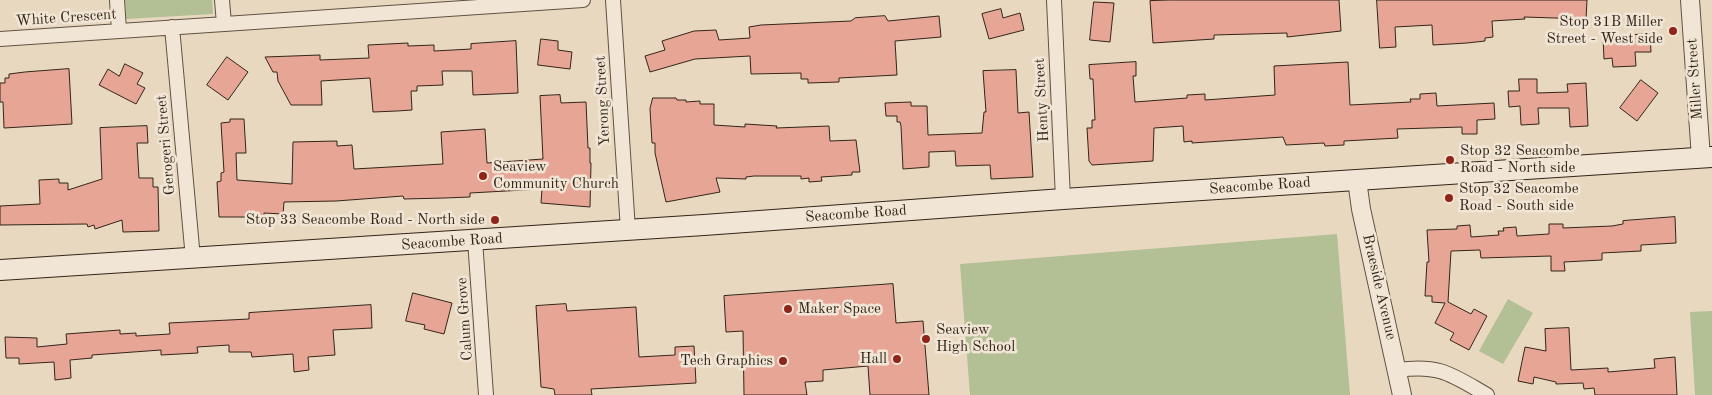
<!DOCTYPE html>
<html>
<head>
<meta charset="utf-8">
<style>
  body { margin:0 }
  canvas { display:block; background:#e9d8c0 }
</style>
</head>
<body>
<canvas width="1712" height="395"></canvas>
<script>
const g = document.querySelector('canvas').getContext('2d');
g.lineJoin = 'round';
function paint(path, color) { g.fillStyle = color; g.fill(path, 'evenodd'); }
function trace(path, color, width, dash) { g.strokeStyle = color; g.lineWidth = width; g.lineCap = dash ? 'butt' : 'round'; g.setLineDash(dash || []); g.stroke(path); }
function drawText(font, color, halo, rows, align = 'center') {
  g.font = font + ' "Old Standard TT",serif'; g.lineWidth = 5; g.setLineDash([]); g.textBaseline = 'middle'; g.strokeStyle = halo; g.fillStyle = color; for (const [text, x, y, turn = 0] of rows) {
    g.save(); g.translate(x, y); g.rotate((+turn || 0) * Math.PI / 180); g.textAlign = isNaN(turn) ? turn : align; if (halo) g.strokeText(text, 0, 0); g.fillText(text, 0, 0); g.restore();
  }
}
const green = new Path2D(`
  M125,0H212L213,14L126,19Z
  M1337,234L1350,395H970L960,264Z
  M1508,299L1533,313L1503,364L1479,351Z
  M1712,311V395H1695L1690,312Z`);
const building = new Path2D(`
  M1170,0H1339L1341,31L1287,37V33L1214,35V39L1153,43L1150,1Z
  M1377,0H1587L1586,19L1524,17L1525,19L1492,21L1493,37L1485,38V41L1467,43L1433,45L1432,25L1395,27L1396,47L1380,48Z
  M1094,2L1114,3L1110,42L1090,40Z
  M1001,9L1003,18L1020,13L1024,30L989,39L982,14Z
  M885,16L888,21L939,16L941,37L895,41L897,75L839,78V82L808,83V79H801V73L751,74L750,56L695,59L650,72L645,56L665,50L662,41L694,31L716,30L719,40L750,38L749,27L761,25L851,21L855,18Z
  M1650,34L1651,52H1635L1636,66L1613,67L1612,58L1604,59L1603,37Z
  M541,39L558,41V50L572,52L570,69L538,65Z
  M516,41L518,93L473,95L472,71H442L443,85L417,86V91H411L412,110L397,111L373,112L370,78L321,81L322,105H291L278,81L277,72H273L265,57L320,55V60L369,58L368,45L408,43V46L434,45V51L471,49V44Z
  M227,57L248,72L228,100L207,85Z
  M1136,62V76H1133L1135,102L1187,98V95L1205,94V100L1275,95L1274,66L1348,62L1350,105L1411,102L1410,99H1420V94L1436,93L1437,106L1494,103L1495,119L1477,120V134H1462V127L1397,129L1398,138L1344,141V145L1325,146L1324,143L1286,145L1283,137L1192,143V141L1184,142L1183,126L1154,128L1153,161L1092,165L1089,161L1087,128H1092V120H1095L1093,79H1090L1089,65Z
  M125,64L143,73L137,84L145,88L136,104L99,85L108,69L119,76Z
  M69,69L72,124L4,128L3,102H0V83H5V78H9V74L25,72Z
  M1016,70L1018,113L1029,112L1033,177L991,179L990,165L956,166L955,151L929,152V167L903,169L901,126L900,122H897V116H886L885,103L911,102V106H927L928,135L982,133L984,112H986L983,71Z
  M1519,79H1537V93L1568,92L1567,84L1586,83L1588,126L1570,127L1569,108H1538L1539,124L1521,125L1520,106L1509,107L1508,91H1519Z
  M1641,80L1658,93L1637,121L1620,108Z
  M560,95L561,103L586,102L588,148H590V163H591L590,207L541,203L542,189L470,193V197L445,198L404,199L403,196L336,201L284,202L283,214L264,213V217H219L217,182L221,181V173L224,172L221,123L230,122V119H244L246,153H236L237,180L292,184L293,142L337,141V146L352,145L354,169L443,164L441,132L485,129L487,163L543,159L540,96Z
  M653,98H676L677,100H686V102L700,101V104H714V125L745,127V124L777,126L776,128L829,126L830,141L856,140L860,172H852V175L821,177L822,181L809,182V178L801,179V176H754L746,177V179L716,178L720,192L666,202L655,153V143H652L650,109Z
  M147,126L148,143H137L139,178H153V187H158L159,231L123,232L122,220L95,229L94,225L88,227L87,224L0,225V206L40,204L39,180L59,179V183H68V190L102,179L100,128Z
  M1675,217L1676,243L1641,245V251L1602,253V260L1564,262L1565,271H1551V256L1481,258L1480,250L1451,251L1448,302L1471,314L1474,309L1487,316L1469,350L1450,340L1454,333L1435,323L1445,303L1432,302V296H1425L1427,262H1429L1427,230L1457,229V226L1470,225L1471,237L1499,235L1498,231H1504L1503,228L1516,227L1517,236L1549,234V224H1563V228L1612,226L1623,224V221Z
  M893,284L896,323L923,321L929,395H870L868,366L823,370V381L805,382L807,395H744L743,331L726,332L724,296Z
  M413,293L452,303L444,334L424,329L425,325L406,321Z
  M566,304L567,311L636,307L639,357L675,355V347L694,346L696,383L591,389L592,395H555L554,389L541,387L536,306Z
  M371,305L372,328L333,330L335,355L308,357L309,370L294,372L293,354L252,357L251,352H229V345L197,347L198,353L161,355V350L92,355V358L70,360L71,378L55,380L54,362L19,364V358H6L5,337L37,338V347L67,344L66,334L120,330V334L136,333V336L170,334L169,323L249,319V313Z
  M1569,328L1571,370L1608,368V372L1655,368L1654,359L1675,357L1677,395H1595L1594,388L1584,389L1583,383L1556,384V382L1534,377L1533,384L1518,381L1525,347L1546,351L1545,329Z`);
const minor = new Path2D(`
  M117,0L119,31
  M222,0L224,24
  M613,0L628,230
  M1054,0L1063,199
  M172,27L193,259
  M0,39L583,0
  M475,240L486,395
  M1398,370C1440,364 1452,375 1487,395`);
const tertiary = new Path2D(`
  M1690,0L1701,158
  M1357,180L1361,209L1402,395`);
const secondary = new Path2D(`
  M0,270L704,225L1063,199L1712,157`);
const markers = [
  [1673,31,5,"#8f2418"],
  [1450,160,5,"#8f2418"],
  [483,176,5,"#8f2418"],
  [1449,198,5,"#8f2418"],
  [495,220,5,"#8f2418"],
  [788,309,5,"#8f2418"],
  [926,339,5,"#8f2418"],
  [897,359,5,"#8f2418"],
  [783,361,5,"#8f2418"]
];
const streetNames = [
  ["White Crescent",66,18,-4],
  ["Miller Street",1695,79,-94],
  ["Henty Street",1042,100,-93],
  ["Yerong Street",603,101,-93],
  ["Gerogeri Street",166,145,-95],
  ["Seacombe Road",1260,186,-4],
  ["Seacombe Road",856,214,-4],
  ["Seacombe Road",452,242,-4],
  ["Braeside Avenue",1379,287,77],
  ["Calum Grove",465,319,-94]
];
const poiNames = [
  ["Stop 31B Miller",1663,22,"right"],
  ["Street - West side",1663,39,"right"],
  ["Stop 32 Seacombe",1460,151],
  ["Road - North side",1460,168],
  ["Seaview",493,167],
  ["Community Church",493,184],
  ["Stop 32 Seacombe",1459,189],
  ["Road - South side",1459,206],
  ["Stop 33 Seacombe Road - North side",485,220,"right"],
  ["Maker Space",798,309],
  ["Seaview",936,330],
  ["High School",936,347],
  ["Hall",887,359,"right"],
  ["Tech Graphics",773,361,"right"]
];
paint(green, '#b3bf95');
paint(building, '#e7a596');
trace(building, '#332518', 1);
trace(minor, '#605242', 16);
trace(tertiary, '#605242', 20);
trace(secondary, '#332518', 22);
trace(minor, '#f1e6d6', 14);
trace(tertiary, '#f1e6d6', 18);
trace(secondary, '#f1e6d6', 20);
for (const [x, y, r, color] of markers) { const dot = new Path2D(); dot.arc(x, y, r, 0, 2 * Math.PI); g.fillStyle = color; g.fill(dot); trace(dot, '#f1e6d6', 2); }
drawText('15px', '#332518', '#f1e6d6', streetNames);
drawText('15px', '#332518', '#f1e6d6', poiNames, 'left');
</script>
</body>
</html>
